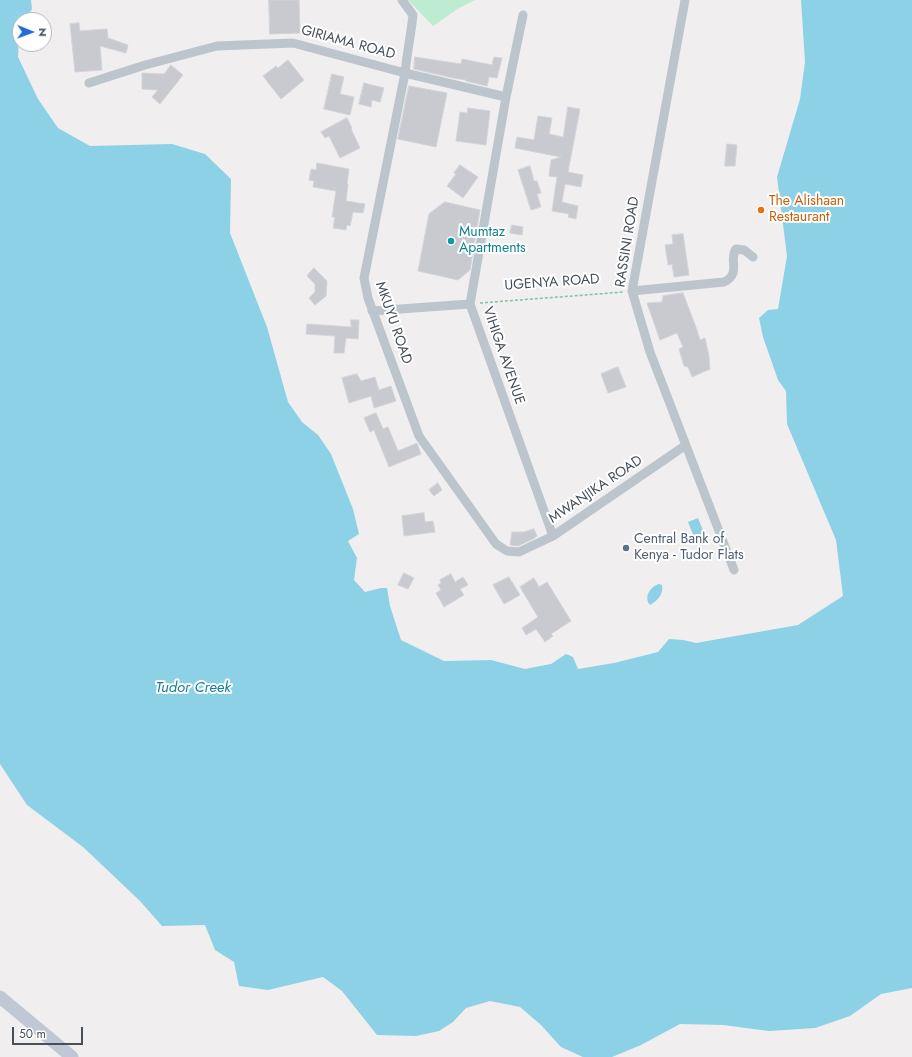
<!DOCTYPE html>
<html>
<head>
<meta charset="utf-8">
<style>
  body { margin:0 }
  #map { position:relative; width:912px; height:1057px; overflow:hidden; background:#f0eeee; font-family:Jost,sans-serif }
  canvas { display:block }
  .north { position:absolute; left:12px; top:12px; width:40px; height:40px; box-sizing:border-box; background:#fff; border:1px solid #b5b9bd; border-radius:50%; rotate:91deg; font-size:11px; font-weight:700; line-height:16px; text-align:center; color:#47505a }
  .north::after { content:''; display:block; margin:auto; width:14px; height:18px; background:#236ad5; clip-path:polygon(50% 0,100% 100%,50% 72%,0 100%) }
  .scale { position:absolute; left:12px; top:1027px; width:71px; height:18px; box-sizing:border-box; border:2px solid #47505a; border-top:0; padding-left:5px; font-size:12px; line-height:14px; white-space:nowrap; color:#47505a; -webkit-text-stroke:3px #fff; paint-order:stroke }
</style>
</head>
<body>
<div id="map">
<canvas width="912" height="1057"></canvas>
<div class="north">N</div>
<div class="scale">50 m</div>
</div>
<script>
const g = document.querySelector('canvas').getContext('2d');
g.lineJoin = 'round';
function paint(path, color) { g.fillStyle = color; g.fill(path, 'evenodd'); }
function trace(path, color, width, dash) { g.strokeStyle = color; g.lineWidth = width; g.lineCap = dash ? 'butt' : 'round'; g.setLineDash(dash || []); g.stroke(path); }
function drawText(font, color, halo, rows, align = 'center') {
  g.font = font + ' Jost,sans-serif'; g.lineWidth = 4; g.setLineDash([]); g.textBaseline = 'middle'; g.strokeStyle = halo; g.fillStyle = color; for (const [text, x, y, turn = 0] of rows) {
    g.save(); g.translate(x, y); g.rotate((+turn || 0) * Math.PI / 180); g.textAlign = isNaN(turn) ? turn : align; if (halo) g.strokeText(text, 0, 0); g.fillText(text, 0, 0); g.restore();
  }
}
const green = new Path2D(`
  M408,0H475L459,8L433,26Z`);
const water = new Path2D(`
  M0,0H31L32,9L25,20H20L18,57L38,99L58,128L90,146L172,144L205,154L231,179L230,233L267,327L288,402L302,422L318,435L331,454L353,509L359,534L348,541L357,558L354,580L365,592L381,588H387L390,606L401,640L444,661L491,660L525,669L551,664L566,654L573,657L578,669L614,663L658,652L669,639L683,640L696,643L798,625L843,596L836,540L787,424L786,391L778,380L763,337L759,318L768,310L778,309L787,256L777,177L800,99L805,62L801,0H912V988L881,994L850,1016L815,1028L769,1031L723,1025L680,1024L641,1045L612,1057H583L561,1047L541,1025L520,1007L490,1001L466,1008L453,1022L439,1031L416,1036L377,1035L342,991L323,977L268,990L239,986L234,962L215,950L205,925L162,926L140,901L83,847L27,805L0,764Z
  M698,518L706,538L696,542L688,522Z
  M659,584L662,585C664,593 658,601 650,605C643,597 651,586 659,584Z`);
const building = new Path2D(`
  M269,0H299L300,33L270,34Z
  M79,23L80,31L107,29L108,38L128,45L126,53L100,46L102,70L75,72L70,24Z
  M415,57L461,64L462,59L492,65L494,57L502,58L497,78L489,77L487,86L466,81V80L453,78L414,69Z
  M288,60L304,80L281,99L263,76L276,66L278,68Z
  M171,65L183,75L160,104L152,97L158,90L142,89V73L164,74Z
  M332,74L344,77L340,94L354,97L350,115L324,109Z
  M364,83L384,88L380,102L372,100L371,107L359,104Z
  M409,86L447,93L436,147L398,139Z
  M568,107L580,109L568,172L583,175L581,187L565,184L562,202L578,206L576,219L568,217L569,214L552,211L557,177L549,176L551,160L561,157L515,148L517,137L534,140L538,116L552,118L549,134L563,137Z
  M468,108L490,111L486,145L456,141L460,112L467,113Z
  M347,118L352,128L351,129L360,148L340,158L329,136L325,138L321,132Z
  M727,144L737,145L735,166H725Z
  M317,163L349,169L347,184H348L346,201L365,204L363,213L353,212L350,226L347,225L346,230L333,228L335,217H332L336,191L313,187L314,181L309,180L311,169L316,170Z
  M460,165L478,177L463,198L447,186L456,174L454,173Z
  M530,166L534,181H537L541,193L537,194L541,207L531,210L518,170Z
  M445,202L480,210L470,270L458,280L418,271L429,214Z
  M512,225L523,227L522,235L510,233Z
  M683,234L689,275L674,277L672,264L668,265L665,245L673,244L672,235Z
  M314,268L327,281L326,296L315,305L309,298L315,292V284L307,276Z
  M683,293L697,330L700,340L705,338L709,356L710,369L692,377L688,367L684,366L679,349L683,347L677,333L660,340L647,303L662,302L663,296Z
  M351,320H359L358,339L346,338L344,353H334L335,336L306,334L307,324L351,327Z
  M618,367L626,387L608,393L601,374Z
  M357,374L361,381L375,377L379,390L391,386L396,401L374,408L371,396L349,403L342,378Z
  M376,413L383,429L388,427L398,451L417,443L421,454L389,467L374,430L370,432L364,418Z
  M438,483L442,490L434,496L429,490Z
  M424,513L425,522L433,521L435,532L404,536L402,516Z
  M534,529L537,536L533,539L518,546L510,545L512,532H524Z
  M404,573L414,578L408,589L398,585Z
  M451,574L455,582L463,577L468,585L460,589L464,595L444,607L436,593L441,590L438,585L441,583L440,580Z
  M509,577L520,595L504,604L493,585Z
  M534,578L539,587L547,582L571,621L551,634L553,636L545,642L536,629L526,635L522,628L538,617L520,587Z`);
const path = new Path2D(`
  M480,303L624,292`);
const minor = new Path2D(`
  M402,0L413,15C411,34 407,53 405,73L364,278L368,298L419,436L496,544L507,551L519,552L553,536L686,445
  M685,0L632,291L650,352L734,570
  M523,15L506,97L470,304L553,536
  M89,83L145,65L217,46L293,43L405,73L506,97
  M632,291L724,282C742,273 728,260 736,249L744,250L753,257
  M372,311L470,304`);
const secondary = new Path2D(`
  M0,997L72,1057`);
const markers = [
  [761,210,4,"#e8710a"],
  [451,241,4,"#0f9aa8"],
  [626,548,4,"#5c6f8a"]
];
const streetNames = [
  ["GIRIAMA ROAD",348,43,15],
  ["RASSINI ROAD",628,242,-81],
  ["UGENYA ROAD",552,283,-4],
  ["MKUYU ROAD",393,323,71],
  ["VIHIGA AVENUE",503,356,71],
  ["MWANJIKA ROAD",596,490,-34]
];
const foodNames = [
  ["The Alishaan",769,202],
  ["Restaurant",769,218]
];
const cultureNames = [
  ["Mumtaz",459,233],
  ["Apartments",459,249]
];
const serviceNames = [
  ["Central Bank of",634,540],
  ["Kenya - Tudor Flats",634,556]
];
const waterNames = [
  ["Tudor Creek",193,688]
];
paint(green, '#beecd2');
paint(water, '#8dd1e7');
paint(building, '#c8cad0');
trace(building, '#d2d4d9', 1);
trace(path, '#78c8a4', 1.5, [3, 2]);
trace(minor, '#bdc5cc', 9);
trace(secondary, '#bfc8d4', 13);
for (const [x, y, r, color] of markers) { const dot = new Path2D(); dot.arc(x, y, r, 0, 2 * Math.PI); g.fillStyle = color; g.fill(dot); trace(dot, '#fff', 1.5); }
drawText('14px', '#47505a', '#fff', streetNames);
drawText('14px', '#c56008', '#fff', foodNames, 'left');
drawText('14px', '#0d838f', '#fff', cultureNames, 'left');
drawText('14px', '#4e5e75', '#fff', serviceNames, 'left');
drawText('italic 15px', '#147ea0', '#fff', waterNames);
</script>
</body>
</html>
